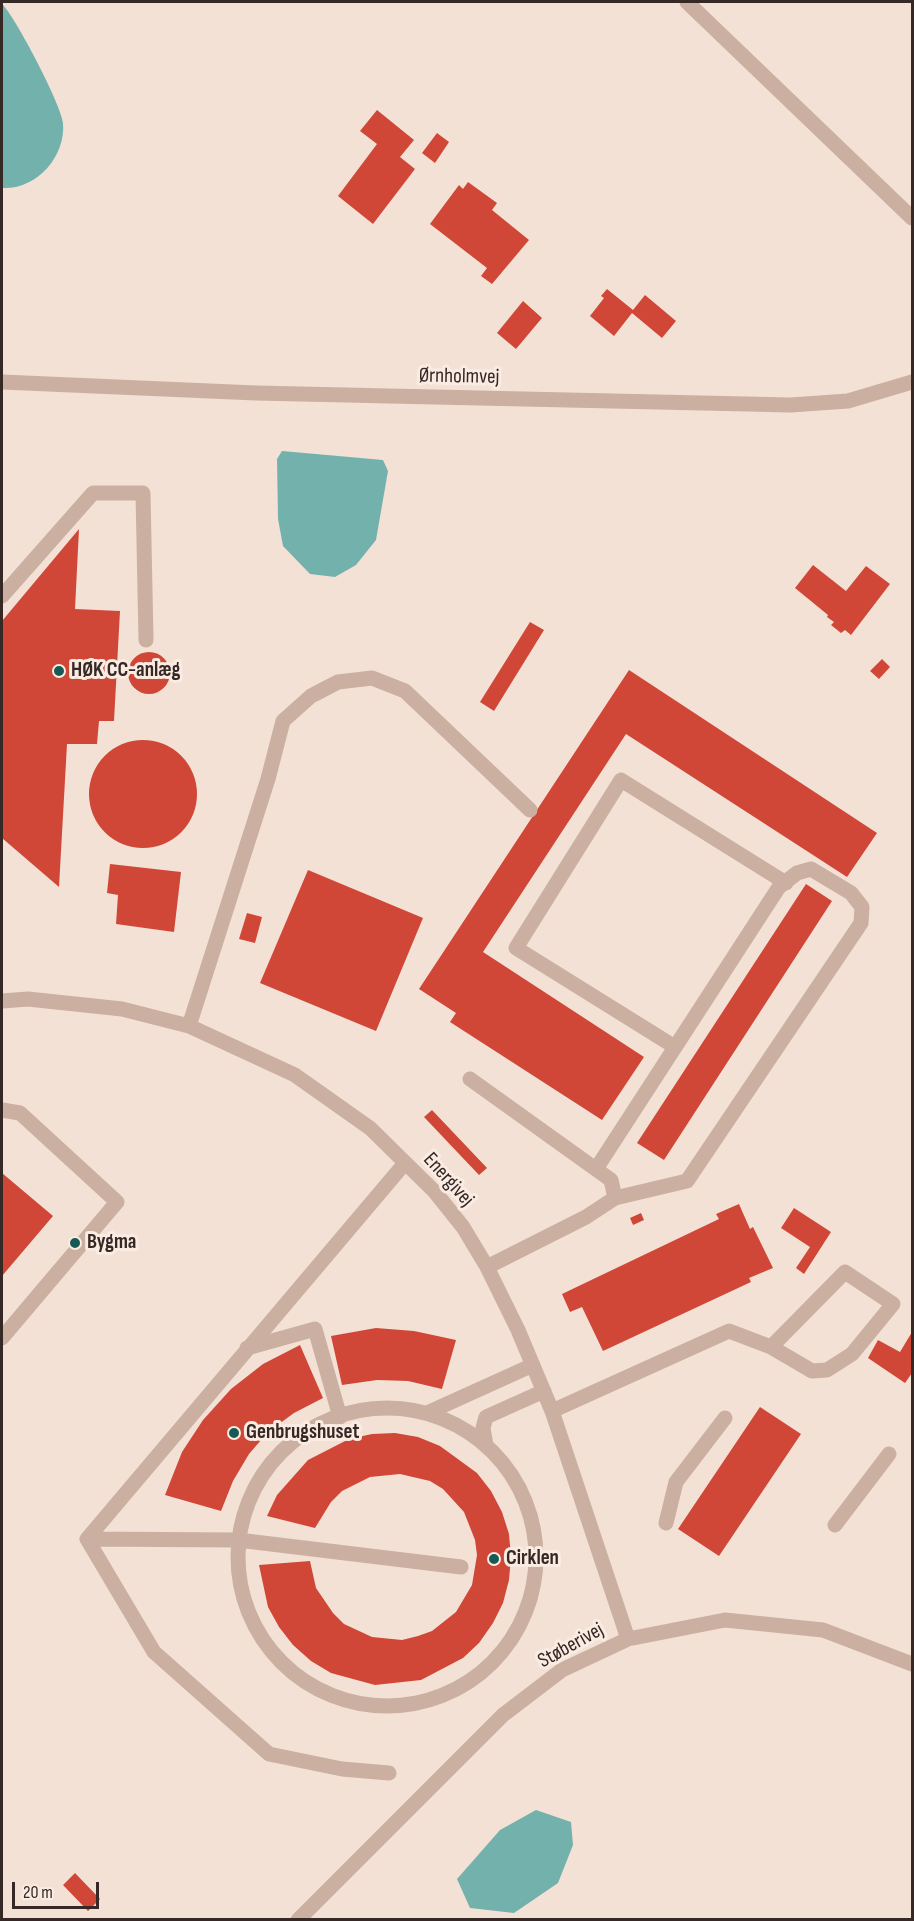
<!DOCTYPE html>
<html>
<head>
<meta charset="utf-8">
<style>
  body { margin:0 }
  #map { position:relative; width:914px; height:1921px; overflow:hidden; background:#f3e1d6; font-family:"Sofia Sans Condensed",sans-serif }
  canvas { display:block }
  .frame { position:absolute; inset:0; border:3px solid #352825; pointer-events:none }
  .scale { position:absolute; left:12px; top:1882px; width:87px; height:27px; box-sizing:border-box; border:3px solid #352825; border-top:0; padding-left:8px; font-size:18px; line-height:21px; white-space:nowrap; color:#352825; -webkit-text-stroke:4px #faece2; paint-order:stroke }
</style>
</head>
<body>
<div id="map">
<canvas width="914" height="1921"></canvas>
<div class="frame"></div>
<div class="scale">20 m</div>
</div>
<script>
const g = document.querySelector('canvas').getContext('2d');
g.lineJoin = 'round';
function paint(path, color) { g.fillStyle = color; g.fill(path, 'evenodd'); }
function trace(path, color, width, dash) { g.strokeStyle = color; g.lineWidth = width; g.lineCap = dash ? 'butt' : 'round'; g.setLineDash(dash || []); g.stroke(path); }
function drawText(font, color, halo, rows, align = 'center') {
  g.font = font + ' "Sofia Sans Condensed",sans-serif'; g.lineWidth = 6; g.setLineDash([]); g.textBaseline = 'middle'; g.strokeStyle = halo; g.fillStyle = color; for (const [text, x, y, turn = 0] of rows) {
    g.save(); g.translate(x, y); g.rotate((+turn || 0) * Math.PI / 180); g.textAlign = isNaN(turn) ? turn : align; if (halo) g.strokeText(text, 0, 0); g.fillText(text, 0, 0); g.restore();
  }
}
const water = new Path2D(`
  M2,4C15,16 62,106 63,123C66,157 36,190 2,188Z
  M282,451L383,460L388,471L376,540L356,565L335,577L310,574L283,546L278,519L277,459Z
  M536,1810L571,1822L573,1845L558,1883L514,1913L470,1908L457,1879L500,1830Z`);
const building = new Path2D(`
  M377,110L414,140L400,157L415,169L373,224L338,196L377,144L360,131Z
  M437,133L449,142L435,163L422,153Z
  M468,182L497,203L492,210L529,240L492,284L481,276L487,268L430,224L459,185L463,189Z
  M607,289L633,310L645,295L676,321L662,338L632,313L614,336L590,316L604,298L601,296Z
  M523,301L542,318L516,349L497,333Z
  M79,529L75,609L120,611L114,721H99L97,744H67L59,887L2,838V621Z
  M813,565L846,591L866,566L890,584L851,635L845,630L841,633L831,625L834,622L827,617L828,615L795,588Z
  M530,622L544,630L494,711L480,702Z
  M128 673a21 21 0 1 1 42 0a21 21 0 1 1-42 0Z
  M882,659L890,667L879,679L870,671Z
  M629,670L877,833L847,877L626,734L483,952L644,1057L602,1120L450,1022L456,1013L419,989Z
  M89 794a54 54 0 1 1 108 0a54 54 0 1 1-108 0Z
  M110,864L181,872L174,932L116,924L118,895L107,893Z
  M308,870L423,918L376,1031L260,983Z
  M806,884L832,901L664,1160L637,1143Z
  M247,913L262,917L255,943L239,939Z
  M432,1110L487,1168L479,1175L424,1117Z
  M2,1173L53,1216L2,1276Z
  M739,1204L750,1229L753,1227L773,1268L749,1278L751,1282L603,1351L582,1307L570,1312L562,1294L719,1219L716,1214Z
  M794,1208L831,1232L804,1274L796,1268L810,1247L781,1228Z
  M641,1213L644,1220L633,1225L630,1218Z
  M376,1328L414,1331L456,1340L442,1389L408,1381L377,1380L342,1385L331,1336Z
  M912,1332V1373L905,1383L868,1358L878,1340L900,1352Z
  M300,1345L323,1398L294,1413L268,1432L249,1454L233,1481L221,1511L165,1495L182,1452L203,1420L231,1389L263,1364Z
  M760,1407L801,1434L719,1556L678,1529Z
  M395,1433L418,1437L440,1446L477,1473L491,1491L502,1512L509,1534L511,1557L509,1580L503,1603L493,1623L479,1643L463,1658L421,1680L375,1685L331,1673L311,1661L293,1645L279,1627L268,1607L259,1565L310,1561L316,1588L333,1613L344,1624L372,1637L402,1640L418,1636L432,1631L456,1612L472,1585L477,1555L475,1540L464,1512L443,1489L430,1481L400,1474L370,1477L342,1491L331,1502L315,1528L267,1516L277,1495L308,1460L349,1439L372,1434Z
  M75,1873L100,1899L88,1911L63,1885Z`);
const minor = new Path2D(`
  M687,2L912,218
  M2,382L256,393L791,405L848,401L912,382
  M2,596L93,493H143L146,640
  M2,1001L28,999L122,1009L189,1026L295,1075L370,1128L435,1192L463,1227L487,1267L518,1330L552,1411L628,1639
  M189,1026L268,779L283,721L311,696L338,682L372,678L405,691L530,810
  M675,1047L516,948L621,780L786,883
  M470,1079L611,1180L615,1198L586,1217L487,1267
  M2,1110L20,1113L117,1202L2,1338
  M596,1169L779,887L797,873L811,869L851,893L862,907L861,923L687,1181L615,1198
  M247,1348L315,1329L340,1417
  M238 1557a149 149 0 1 1 298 0a149 149 0 1 1-298 0Z
  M552,1411L729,1331L771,1347L812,1371L827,1370L852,1354L893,1304L845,1272L771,1347
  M427,1413L533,1365
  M486,1445L483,1428L486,1417L544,1391
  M666,1523L676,1482L725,1418
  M835,1525L889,1454
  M87,1539L238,1540L461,1567
  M389,1773L342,1769L269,1754L154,1652L87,1539L405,1163
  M298,1920L503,1715L562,1670L628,1639L725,1620L823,1630L912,1664`);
const markers = [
  [59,671,6,"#175954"],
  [75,1243,6,"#175954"],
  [234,1433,6,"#175954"],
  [494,1559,6,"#175954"]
];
const streetNames = [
  ["Ørnholmvej",459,377,1],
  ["Energivej",448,1180,48],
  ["Støberivej",571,1646,-29]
];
const poiNames = [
  ["HØK CC-anlæg",71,671],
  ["Bygma",87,1243],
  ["Genbrugshuset",246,1433],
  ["Cirklen",506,1559]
];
paint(water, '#73b2ac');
paint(building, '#d04737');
trace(minor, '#cbafa1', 15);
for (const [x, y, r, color] of markers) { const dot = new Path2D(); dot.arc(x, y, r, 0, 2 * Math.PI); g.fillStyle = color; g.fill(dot); trace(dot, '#faece2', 2); }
drawText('21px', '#352825', '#faece2', streetNames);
drawText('bold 21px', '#352825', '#faece2', poiNames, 'left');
</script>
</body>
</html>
